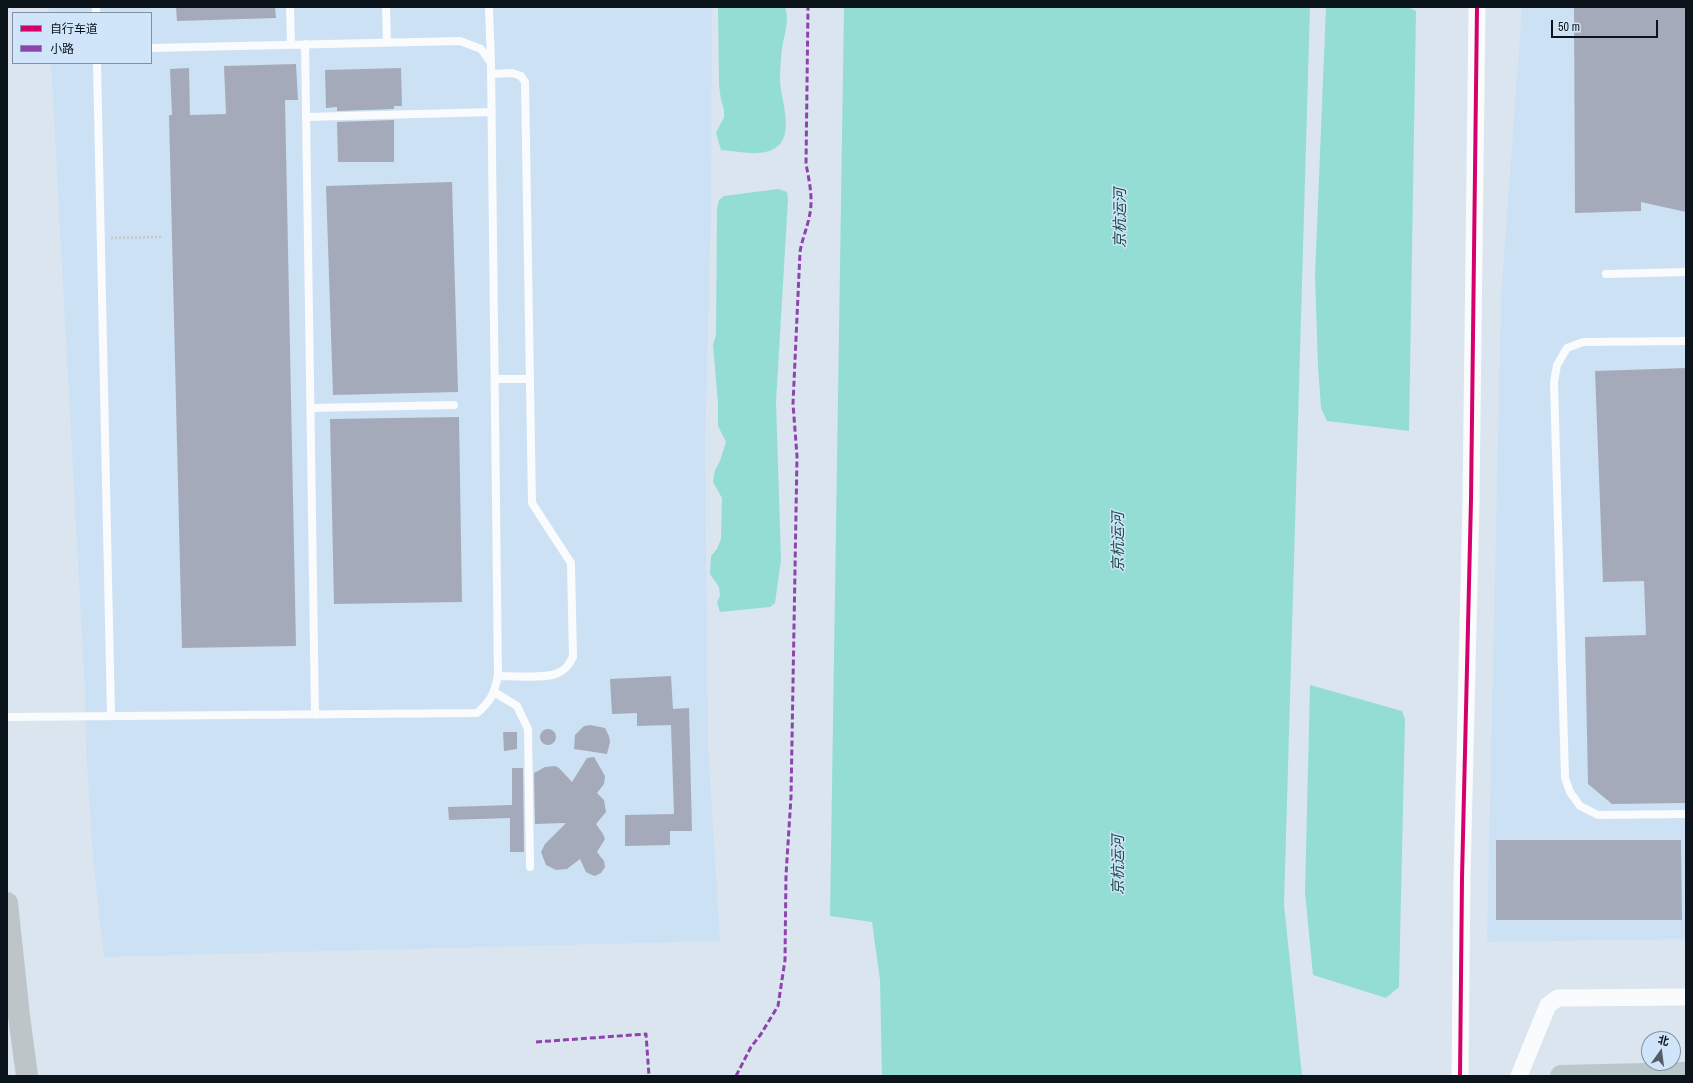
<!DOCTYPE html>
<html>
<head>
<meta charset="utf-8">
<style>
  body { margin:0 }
  #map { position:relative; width:1693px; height:1083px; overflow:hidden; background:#dae5f0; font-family:"Archivo Narrow","Noto Sans SC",sans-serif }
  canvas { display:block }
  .frame { position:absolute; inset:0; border:8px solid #0c141b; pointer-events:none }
  .legend { position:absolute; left:12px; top:12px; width:140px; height:52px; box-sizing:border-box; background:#d0e5fa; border:1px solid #8291a1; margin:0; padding:5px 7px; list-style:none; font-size:12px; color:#0c141b }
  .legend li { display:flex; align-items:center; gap:8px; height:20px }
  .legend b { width:20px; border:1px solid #8291a1 }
  .north { position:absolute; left:1641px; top:1031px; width:40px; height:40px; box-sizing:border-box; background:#d0e5fa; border:1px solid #8291a1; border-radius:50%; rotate:14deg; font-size:11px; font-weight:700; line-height:16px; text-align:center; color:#0c141b }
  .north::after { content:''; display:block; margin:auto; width:14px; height:18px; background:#545d66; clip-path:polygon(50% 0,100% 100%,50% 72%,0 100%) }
  .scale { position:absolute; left:1551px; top:20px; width:107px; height:18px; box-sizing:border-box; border:2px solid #0c141b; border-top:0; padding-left:5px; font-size:12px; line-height:14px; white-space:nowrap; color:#0c141b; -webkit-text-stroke:3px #d0e5fa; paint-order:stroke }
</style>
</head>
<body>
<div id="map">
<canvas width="1693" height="1083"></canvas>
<div class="frame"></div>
<ul class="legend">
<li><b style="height:5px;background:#d6006c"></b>自行车道</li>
<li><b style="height:5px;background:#8e44ad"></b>小路</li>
</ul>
<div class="north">北</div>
<div class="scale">50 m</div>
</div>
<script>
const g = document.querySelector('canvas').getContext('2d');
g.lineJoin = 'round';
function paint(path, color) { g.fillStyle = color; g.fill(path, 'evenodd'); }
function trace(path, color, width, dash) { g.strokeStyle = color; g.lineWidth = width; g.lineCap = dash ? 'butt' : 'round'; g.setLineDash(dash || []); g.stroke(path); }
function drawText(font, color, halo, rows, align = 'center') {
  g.font = font + ' "Archivo Narrow","Noto Sans SC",sans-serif'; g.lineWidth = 3; g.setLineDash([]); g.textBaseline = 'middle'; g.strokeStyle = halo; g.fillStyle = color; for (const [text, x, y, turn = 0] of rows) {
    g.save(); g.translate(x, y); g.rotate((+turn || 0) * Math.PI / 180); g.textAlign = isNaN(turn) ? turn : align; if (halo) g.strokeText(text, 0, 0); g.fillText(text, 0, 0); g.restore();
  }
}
const built = new Path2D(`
  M48,7H712L711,211L705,447L708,744L720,941L104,957L93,859L86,746L85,692L51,63H151V13H49Z
  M1522,7H1686V939L1487,942L1501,299Z`);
const water = new Path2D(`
  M718,7H785C790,22 784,34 782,49C781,59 780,69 780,79C780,96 794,131 779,145C764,159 740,151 721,150L716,133L724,117V109L721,100L719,85Z
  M844,7H1310L1284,905L1302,1076H882L880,980L872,922L830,916Z
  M1326,7H1408L1416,11L1409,431L1327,421L1321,408L1318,366L1315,275Z
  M778,189L787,192L788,199L776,402L781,560L775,603L770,607L720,612L717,602L720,596L719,587L710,574L711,556L717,549L721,539L722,498L713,482L715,470L720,461L726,442L718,426V403L713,345L716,335L717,208L719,200L724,196Z
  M1310,685L1402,711L1405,719L1399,987L1386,998L1313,975L1305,892Z`);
const building = new Path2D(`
  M176,7H275L276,18L177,21Z
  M1574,7H1686V212L1641,202V211L1575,213Z
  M296,64L298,100H285L296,646L182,648L169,115H172L170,69L189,68L190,115L226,114L224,66Z
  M401,68L402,106H394V109L337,111V107L326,108L325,70Z
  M394,120V162H338L337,122Z
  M452,182L458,392L333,395L326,186Z
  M1686,368V803L1612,804L1588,784L1585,637L1646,635L1644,581L1603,582L1595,371Z
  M459,417L462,602L334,604L330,419Z
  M671,676L673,709L689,708L692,831H670V845L625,846V815L674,814L671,725L637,726V713L612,714L610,679Z
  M590,725L605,728L609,736L610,742L607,754L574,749L575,735L584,726Z
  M540 737a8 8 0 1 1 16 0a8 8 0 1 1-16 0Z
  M503,732H517V749L504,751Z
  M594,757L605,776L604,784L597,793L604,800L606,812L596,824L603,834L605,839L597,852L604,861L605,867L601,873L595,876L592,875L586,872L580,859L567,869L556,870L546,865L541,852L545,844L566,823L535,824L534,773L545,767L555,766L559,768L572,782L587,758Z
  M512,768H523L524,852H510V818L449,820L448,807L512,805Z
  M1496,840H1681L1682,920H1496Z`);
const path = new Path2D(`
  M111,238L163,237`);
const service = new Path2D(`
  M96,7V13
  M290,7L291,44
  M386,7L387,42
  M489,7L491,63
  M305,44L315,715
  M97,63L111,716
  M492,74L512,73L521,76L525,82L532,503L571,563L573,657C569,664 566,670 558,673C545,679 514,676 498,676
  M307,117L492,112
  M1606,274L1686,272
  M1686,341L1583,342L1567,348L1557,365L1554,382L1565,778L1570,792L1580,806L1598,815L1686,814
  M495,379H530
  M311,408L454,405
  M494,692L517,706L528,729L530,867
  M7,717L477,713C491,701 494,694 498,676L491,63L481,49L460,41L151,48`);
const minor = new Path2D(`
  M1460,1076L1462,878L1471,500L1477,7
  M1519,1076L1548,1005L1558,998L1686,997`);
const primary = new Path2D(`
  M7,903L19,1016L27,1076`);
const motorway = new Path2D(`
  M1561,1076L1686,1073`);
const quiet = new Path2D(`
  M536,1042L646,1034L649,1076
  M736,1076L751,1047L761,1034L778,1006L785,960L786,875L791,797L797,456L793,404L800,252C802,239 808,226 810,213C813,197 809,180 806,164L808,7`);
const cycleway = new Path2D(`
  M1460,1076L1462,878L1471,500L1477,7`);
const waterNames = [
  ["京杭运河",1121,218,-90],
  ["京杭运河",1119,542,-90],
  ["京杭运河",1119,865,-90]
];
paint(built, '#cde1f4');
paint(water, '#94ddd5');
paint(building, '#a5aabb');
trace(path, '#c3c8cb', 2.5, [2, 2]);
trace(service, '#f9fbfd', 8);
trace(minor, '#f9fbfd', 17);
trace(primary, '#bdc5c9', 22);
trace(motorway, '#bbc8cb', 22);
trace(quiet, '#8e44ad', 3, [6, 3]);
trace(cycleway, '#d6006c', 4);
drawText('italic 15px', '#224f48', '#d0e5fa', waterNames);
</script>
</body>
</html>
